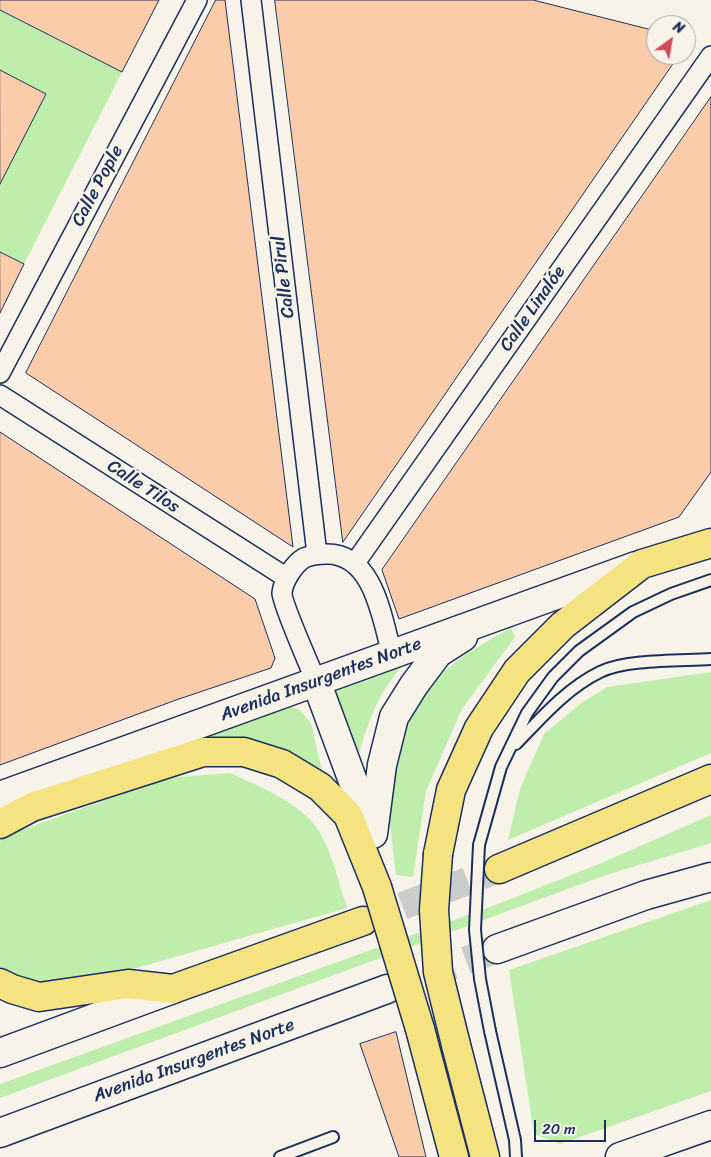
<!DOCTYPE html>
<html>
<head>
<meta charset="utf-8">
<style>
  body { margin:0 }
  #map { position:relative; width:711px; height:1157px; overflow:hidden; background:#f7f3e8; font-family:Sriracha,sans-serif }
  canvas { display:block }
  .north { position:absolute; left:646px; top:15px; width:50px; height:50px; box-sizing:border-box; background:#f7f3e8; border:1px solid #9fa5b1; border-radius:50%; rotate:32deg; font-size:14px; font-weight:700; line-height:20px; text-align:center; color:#1b2f5e }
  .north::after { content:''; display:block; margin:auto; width:18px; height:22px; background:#d1495b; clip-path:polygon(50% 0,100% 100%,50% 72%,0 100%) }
  .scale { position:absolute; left:534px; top:1120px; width:72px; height:22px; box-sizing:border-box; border:2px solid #1b2f5e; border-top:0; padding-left:6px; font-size:15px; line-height:18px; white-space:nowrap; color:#1b2f5e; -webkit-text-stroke:4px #f7f3e8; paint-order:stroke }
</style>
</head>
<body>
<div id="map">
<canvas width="711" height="1157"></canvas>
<div class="north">N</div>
<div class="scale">20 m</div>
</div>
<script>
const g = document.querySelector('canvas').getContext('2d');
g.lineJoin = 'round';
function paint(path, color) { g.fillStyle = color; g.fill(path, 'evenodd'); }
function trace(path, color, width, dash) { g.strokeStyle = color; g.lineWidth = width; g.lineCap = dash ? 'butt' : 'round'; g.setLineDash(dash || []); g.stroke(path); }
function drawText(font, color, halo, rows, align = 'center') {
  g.font = font + ' Sriracha,sans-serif'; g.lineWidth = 4.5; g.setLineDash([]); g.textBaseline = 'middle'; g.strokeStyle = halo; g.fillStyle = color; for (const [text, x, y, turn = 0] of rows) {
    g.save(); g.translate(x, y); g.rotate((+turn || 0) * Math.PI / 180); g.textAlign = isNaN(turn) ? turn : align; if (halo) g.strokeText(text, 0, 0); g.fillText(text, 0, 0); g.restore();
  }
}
const green = new Path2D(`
  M0,10L122,72L24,264L0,252Z
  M511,628L515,637L462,709L426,791L413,877L396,875C392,836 383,791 394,752C396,744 401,736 405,728C430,673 460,656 511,628Z
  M406,661C378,694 372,712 359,753L336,692L344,679Z
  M711,672V753L508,840L520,789L544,734L579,705L607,687Z
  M276,704L299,709L311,723L322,771L279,753L175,742Z
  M230,773C261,787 308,806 323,838C334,860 339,885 347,908L101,978L48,984L8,973L0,966V841L5,836L167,778Z
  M711,815V843L603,876L0,1098V1084L498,904L599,864Z
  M711,900V1091L560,1144L534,1134L509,970Z`);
const building = new Path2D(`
  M0,0H159L122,72L0,10Z
  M216,0H225L293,547L26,373Z
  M275,0H533L656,31V55H679L343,542Z
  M0,70L46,94L0,184Z
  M711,97V472L679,517L399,619L382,570Z
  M0,252L24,264L0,313Z
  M0,432L255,599L275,658L271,668L176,700L0,765Z
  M396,1032L426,1157H399L360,1044Z`);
const secondaryTunnel = new Path2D(`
  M387,989L497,949`);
const highwayTunnel = new Path2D(`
  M363,921L499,869`);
const lane = new Path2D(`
  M516,744C541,718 567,688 600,672C626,659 681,661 711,659
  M479,845L501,767L527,713L553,677L579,651L633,612L671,594L711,580
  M490,1031L515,1140L516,1157
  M280,1157L333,1137`);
const street = new Path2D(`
  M251,0L317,554
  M0,373L197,0
  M0,395L287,578
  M355,563L711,56
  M316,681C310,667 282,603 282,593C283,581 294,564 304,558C311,555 319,554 327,554C374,554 382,619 392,654`);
const secondary = new Path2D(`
  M316,681L371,830
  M0,796L636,566
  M373,834L382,765L394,717L414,685L438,653L463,637
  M497,949L646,895L711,877
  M0,1053L173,989
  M0,1133L387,989
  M620,1157L711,1125`);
const primary = new Path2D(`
  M438,854L451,790L479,728L517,671L563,625L642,564L711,543
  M456,1045L485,1157`);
const highway = new Path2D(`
  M0,824L32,807L203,752H244L282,764L320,787L348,815L377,887
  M499,869L711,779
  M0,983L12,989L39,997L128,984L173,989L363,921
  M420,1029L454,1157`);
const laneBridge = new Path2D(`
  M479,845L475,930L480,979L490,1031`);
const primaryBridge = new Path2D(`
  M438,854L434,910L438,972L456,1045`);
const highwayBridge = new Path2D(`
  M377,887L420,1029`);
const streetNames = [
  ["Calle Pople",98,186,-62],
  ["Calle Pirul",284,277,-97],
  ["Calle Linalóe",533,309,-55],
  ["Calle Tilos",143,487,33],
  ["Avenida Insurgentes Norte",321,680,-20],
  ["Avenida Insurgentes Norte",194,1061,-20]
];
paint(green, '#bfedab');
paint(building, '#facca9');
trace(building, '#1b2f5e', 1);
trace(secondaryTunnel, '#cbcccc', 28, [28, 14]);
trace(highwayTunnel, '#cbcccc', 28, [28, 14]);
trace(lane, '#1b2f5e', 14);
trace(street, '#1b2f5e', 22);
trace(secondary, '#1b2f5e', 31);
trace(primary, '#1b2f5e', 31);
trace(highway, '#1b2f5e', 31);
trace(lane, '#f7f3e8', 10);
trace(street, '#f7f3e8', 19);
trace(secondary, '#f7f3e8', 28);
trace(primary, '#f5e382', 28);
trace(highway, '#f5e382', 28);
trace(laneBridge, '#1b2f5e', 14, []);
trace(primaryBridge, '#1b2f5e', 31, []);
trace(highwayBridge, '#1b2f5e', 31, []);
trace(laneBridge, '#f7f3e8', 10);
trace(primaryBridge, '#f5e382', 28);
trace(highwayBridge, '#f5e382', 28);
drawText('18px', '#1b2f5e', '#f7f3e8', streetNames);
</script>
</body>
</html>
